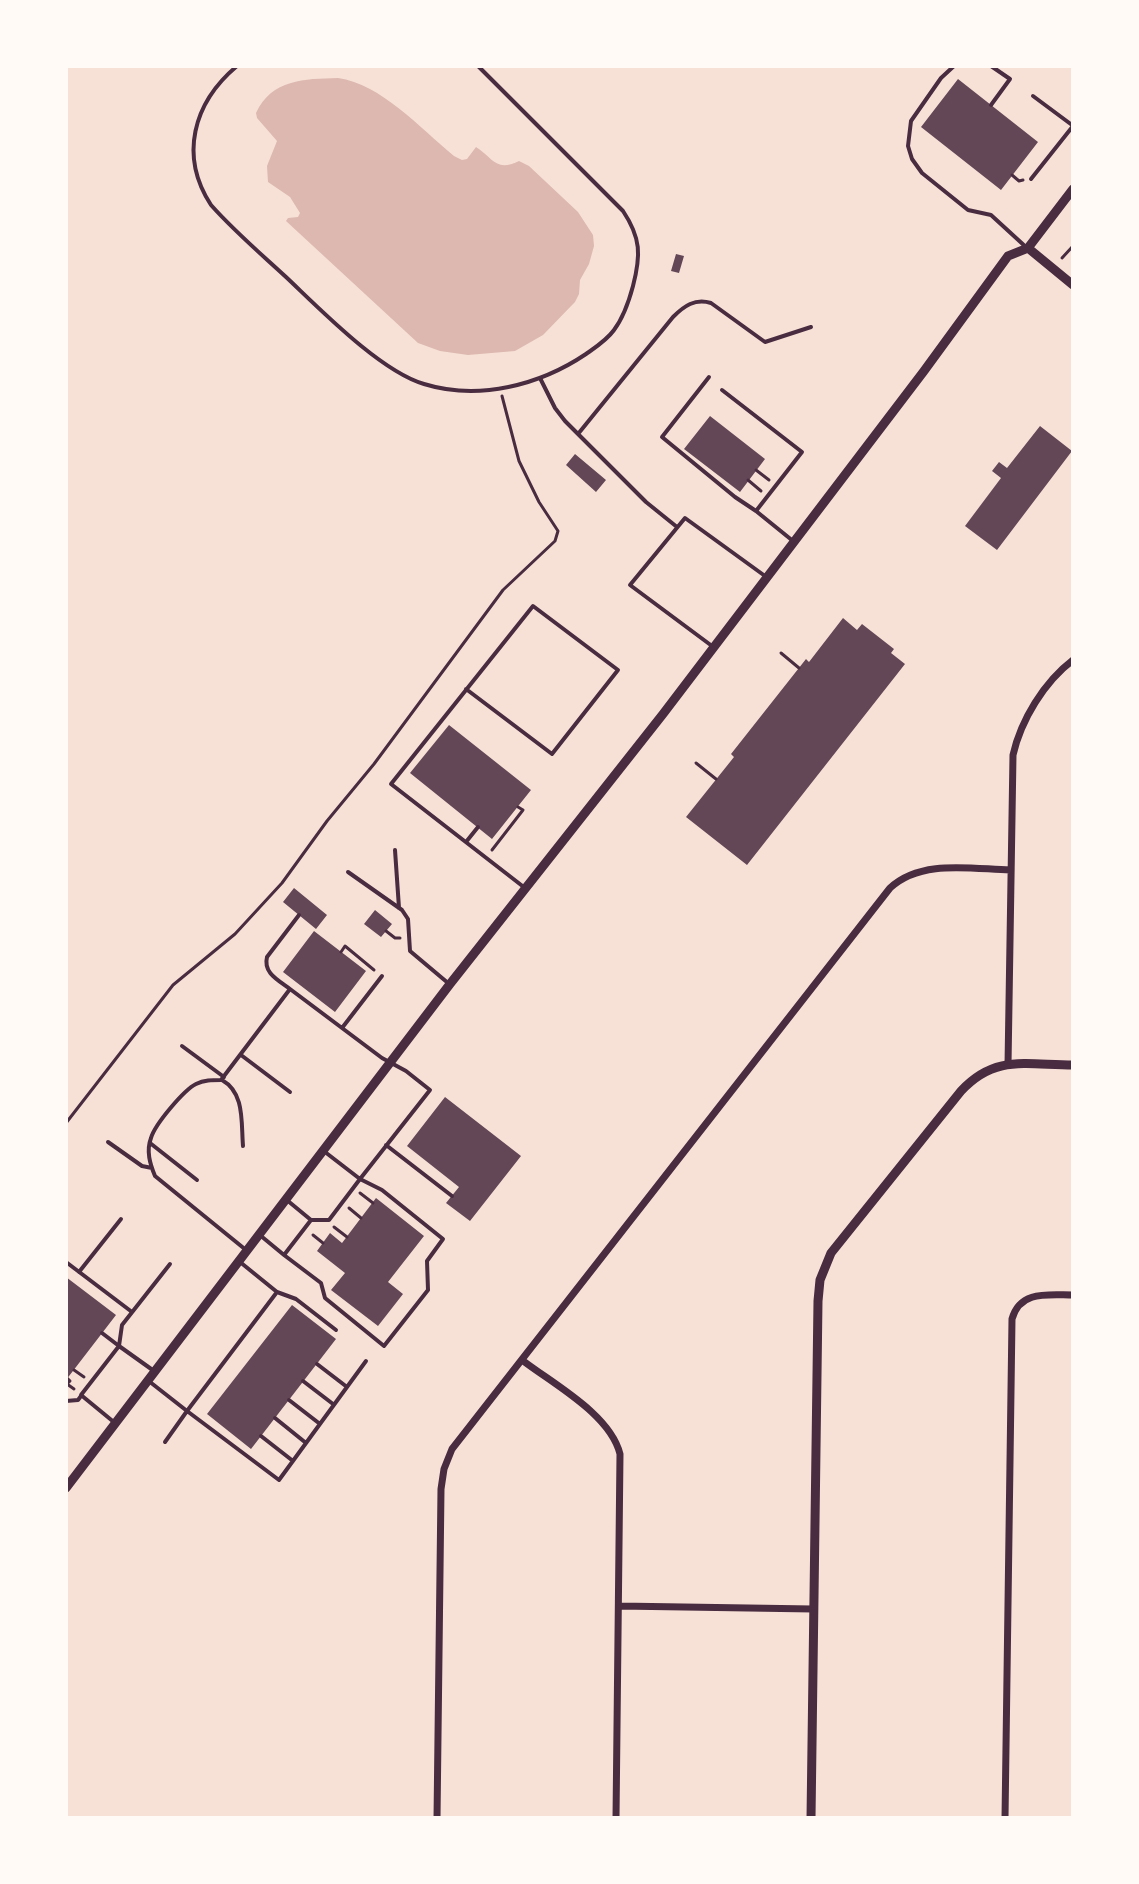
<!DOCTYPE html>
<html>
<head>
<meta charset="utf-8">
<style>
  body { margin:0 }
  #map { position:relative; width:1139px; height:1884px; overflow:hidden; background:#f7e1d7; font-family:"PT Sans",sans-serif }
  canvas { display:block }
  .frame { position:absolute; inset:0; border:68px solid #fffaf5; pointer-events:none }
</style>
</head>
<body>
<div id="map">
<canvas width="1139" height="1884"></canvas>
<div class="frame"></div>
</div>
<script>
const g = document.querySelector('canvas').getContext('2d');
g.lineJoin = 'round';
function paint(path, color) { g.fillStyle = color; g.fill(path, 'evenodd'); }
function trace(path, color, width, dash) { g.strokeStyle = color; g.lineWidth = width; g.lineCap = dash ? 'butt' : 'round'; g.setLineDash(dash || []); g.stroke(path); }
const water = new Path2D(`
  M338,78C381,84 420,128 454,156L462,160L467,159L476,147C494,159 496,172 519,161L529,166L578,212L593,235L594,246L589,264L580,280L579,294L575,302L543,335L515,351L468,355L440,351L418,343L286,221L288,218L298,217L300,213L290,197L268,182L267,166L277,141L257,118L256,113C272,79 304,79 338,78Z`);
const building = new Path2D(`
  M958,79L1038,142L1001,190L921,127Z
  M676,254L684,256L679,273L671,271Z
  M710,416L765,459L740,492L684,449Z
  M1040,426L1072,451L997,550L965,526L1001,478L992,471L999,462L1007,468Z
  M575,454L606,480L596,492L566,465Z
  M843,618L857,630L862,624L894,649L891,653L905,664L747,865L686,817L734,757L731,754L806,659L809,662Z
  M449,725L531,790L492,839L410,773Z
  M294,888L327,915L316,929L283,902Z
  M375,910L392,924L381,937L364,924Z
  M314,931L366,971L335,1012L283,972Z
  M445,1097L521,1156L470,1221L446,1203L459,1187L407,1146Z
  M376,1198L424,1236L388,1282L403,1294L378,1326L331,1290L345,1273L317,1251L330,1233L342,1243Z
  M66,1277L116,1315L66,1380Z
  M292,1305L336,1339L251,1449L207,1414Z`);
const path = new Path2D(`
  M1012,175L1019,181L1023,180
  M1062,258L1073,246
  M756,470L769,480
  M748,480L761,491
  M781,653L799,668
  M696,763L716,779
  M492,850L523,810L518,807
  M386,931L395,938H400
  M341,952L345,946L374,970
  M66,1123L173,985L235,934L282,883L327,821L374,764L503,590L555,541L558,531L539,502L519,461L502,396
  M360,1193L373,1203
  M349,1208L361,1218
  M334,1227L347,1237
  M313,1235L323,1243
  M74,1370L84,1377
  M67,1378L70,1381L67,1384L74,1389`);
const service = new Path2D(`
  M237,66C193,103 179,156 211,205C234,231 260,253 286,277C320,309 380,371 424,384C479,401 540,385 586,354C596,347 607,340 614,330C623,318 629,301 633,286C641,255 641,238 623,211L478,66
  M954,66L941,78L911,121L908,146L912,159L922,173L968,210L991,215L1027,248
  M991,66L1010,79L991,105
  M1033,96L1072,125
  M1031,179L1073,126
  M709,377L662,437L735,497L756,511
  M540,378L555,408L565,421L646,502L677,527
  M722,390L802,452L756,511L793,541
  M578,434L673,317C684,306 695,298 711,303L765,342L811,327
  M712,646L630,585L685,518L765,576
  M466,689L552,754L618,670L533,606L391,784L525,888
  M466,842L478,827
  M395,850L399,908
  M348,872L402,910L408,919L410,951L448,983
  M290,989C278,980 263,973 267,957L299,915
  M342,1028L382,976
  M182,1046L224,1077
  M241,1055L290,1092
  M222,1080C245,1093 241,1122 243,1146
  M108,1142L142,1166L152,1168
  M150,1143L197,1180
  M386,1145L452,1196
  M288,1201L311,1220
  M261,1236L284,1255L311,1220H329L360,1179L325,1152
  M246,1250L155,1176C150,1164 146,1151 151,1138C155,1124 184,1090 196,1084C204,1080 212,1080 221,1080L290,989L382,1058L406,1071L430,1090L360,1179L382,1190L443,1239L427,1261L428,1290L384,1346L325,1298L321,1283L284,1255
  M66,1262L132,1312
  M79,1272L121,1219
  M277,1292L296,1299L336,1330
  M102,1333L119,1346L122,1325L170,1264
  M317,1364L347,1387
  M303,1381L333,1404
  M150,1382L187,1411L277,1292L240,1262
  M289,1400L320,1424
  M66,1401L78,1400L81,1396
  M275,1418L306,1443
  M115,1423L81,1395L119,1346L154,1371
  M261,1436L293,1461
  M165,1442L187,1411L279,1480L366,1361`);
const minor = new Path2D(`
  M1008,1065L1013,755C1021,720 1044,682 1073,660
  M522,1360C553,1384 610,1414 620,1454L616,1818
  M619,1606L813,1609
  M437,1818L441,1489L444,1469L452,1449L890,888C921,859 971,869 1010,870
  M1005,1818L1012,1319C1020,1290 1048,1295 1073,1295`);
const tertiary = new Path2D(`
  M1028,248L1073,189
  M1028,248L1073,285
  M66,1488L450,984L663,714L924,371L1008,256L1028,248
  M811,1818L818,1301L820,1280L831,1253L961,1091C995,1054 1027,1065 1073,1065`);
paint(water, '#dcb8b0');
paint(building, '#644757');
trace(path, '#4a2c40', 3);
trace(service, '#4a2c40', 4);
trace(minor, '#4a2c40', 7);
trace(tertiary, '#4a2c40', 9);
</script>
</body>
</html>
